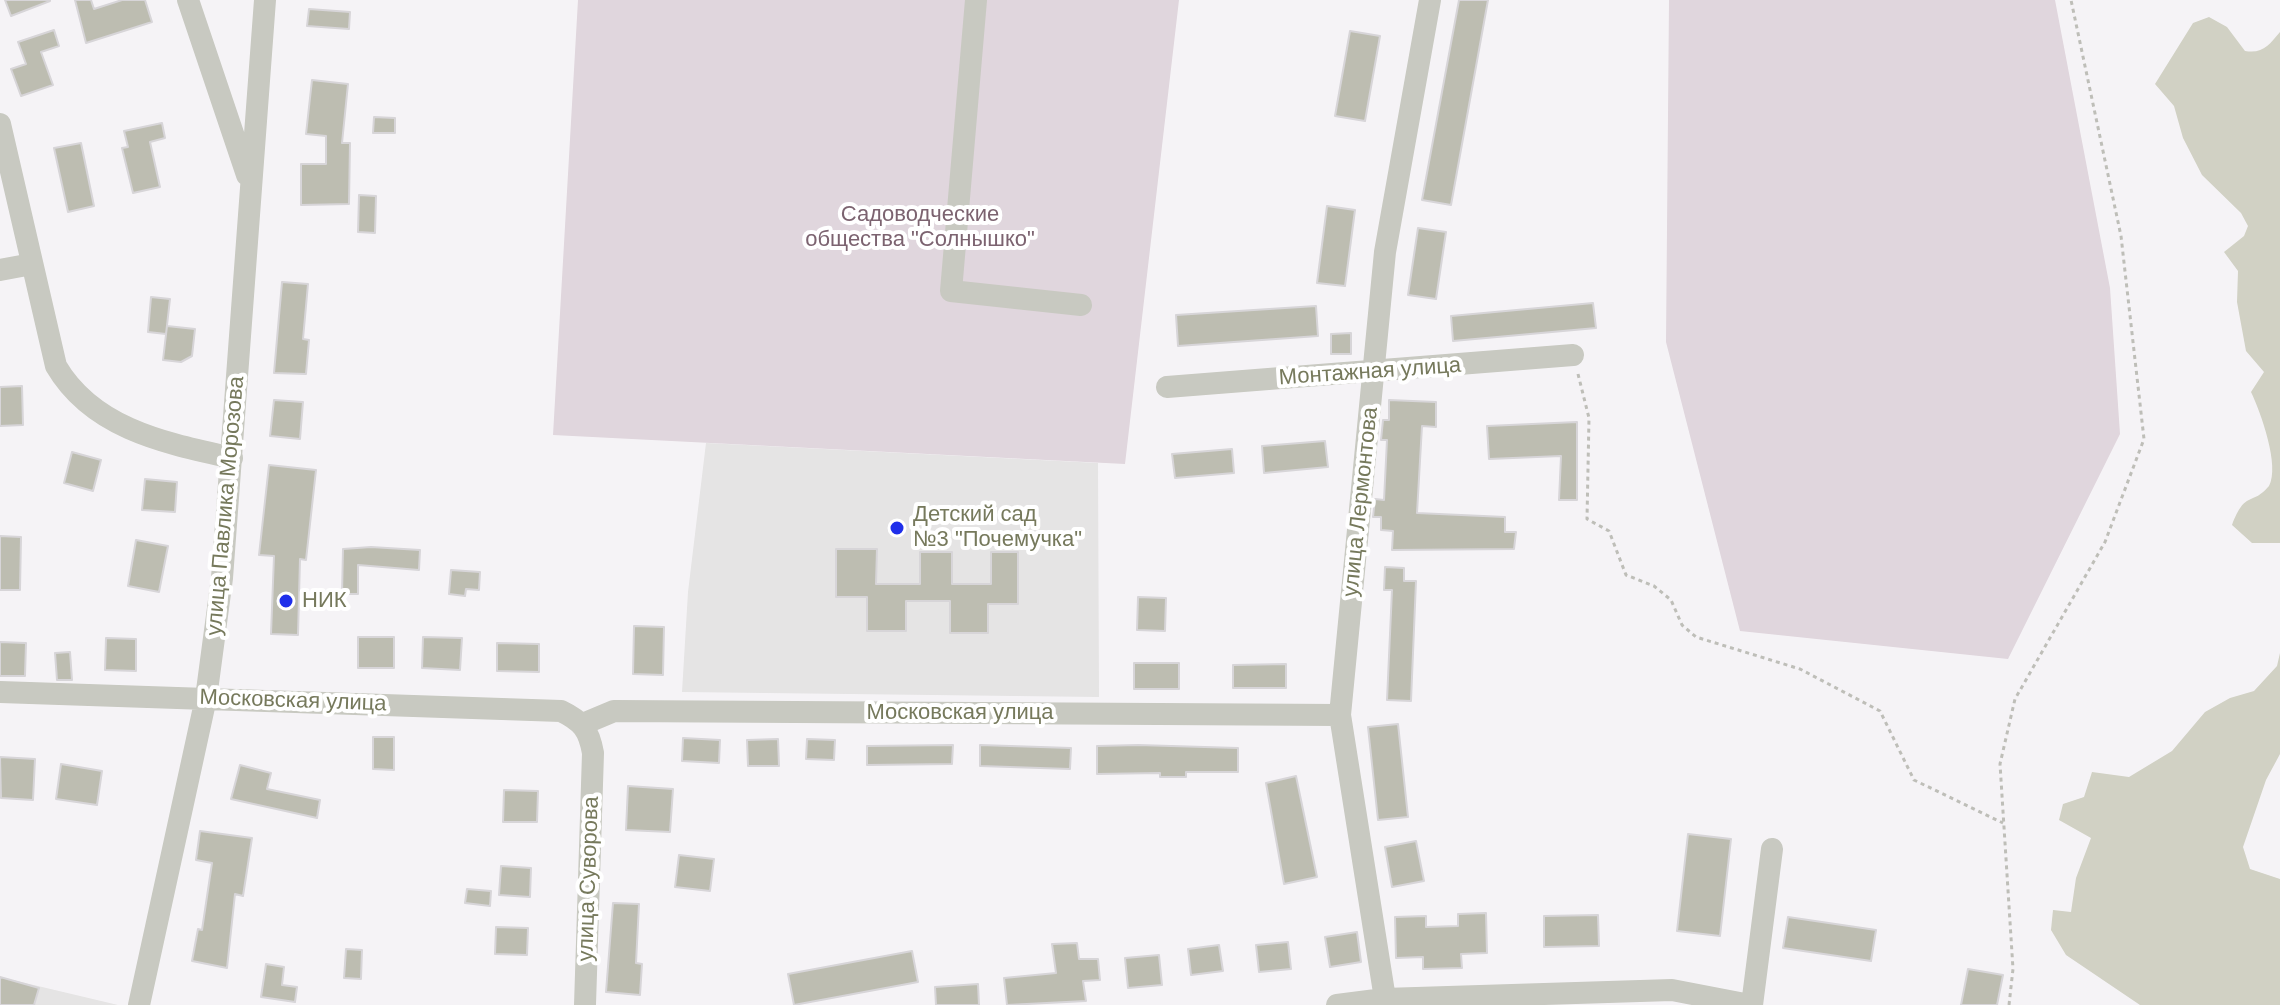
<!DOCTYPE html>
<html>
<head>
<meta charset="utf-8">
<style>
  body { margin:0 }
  canvas { display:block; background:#f5f3f6 }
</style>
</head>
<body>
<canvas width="2280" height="1005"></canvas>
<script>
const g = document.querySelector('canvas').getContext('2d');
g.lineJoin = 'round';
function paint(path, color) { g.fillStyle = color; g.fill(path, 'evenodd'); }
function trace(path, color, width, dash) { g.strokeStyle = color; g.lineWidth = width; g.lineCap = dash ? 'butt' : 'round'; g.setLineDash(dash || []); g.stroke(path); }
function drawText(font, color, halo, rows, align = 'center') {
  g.font = font + ' Arial,sans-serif'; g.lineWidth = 8; g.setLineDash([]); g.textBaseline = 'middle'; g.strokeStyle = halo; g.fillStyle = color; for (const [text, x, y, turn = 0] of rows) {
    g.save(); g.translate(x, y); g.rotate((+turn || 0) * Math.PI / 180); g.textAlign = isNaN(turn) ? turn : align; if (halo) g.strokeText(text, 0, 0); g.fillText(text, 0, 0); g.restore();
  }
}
const built = new Path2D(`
  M706,443L1098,463L1099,697L682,692L688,592Z
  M0,977L118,1005H0Z`);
const green = new Path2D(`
  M578,0H1179L1125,464L553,435Z
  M1669,0H2055L2110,288L2120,434L2008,659L1740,631L1666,342Z`);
const water = new Path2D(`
  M2209,17L2227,27L2245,51C2263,54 2269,45 2280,32V543H2252L2232,525C2246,489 2251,507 2269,486C2280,466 2261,413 2251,392L2264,372L2246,351L2237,302L2238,271L2224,252L2244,236L2248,226L2241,213L2202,175L2183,138L2174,106L2155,84L2193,23Z
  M2280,653V754L2266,780L2243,847L2250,869L2280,879V1005H2140L2066,955L2051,930L2053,910L2071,912L2076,878L2091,838L2059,820L2063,804L2084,797L2092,772L2129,777L2172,751L2205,712L2230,698L2254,691L2277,666Z`);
const building = new Path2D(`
  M5,0H50V1L11,16Z
  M75,0H91L94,9L122,0H145L152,22L86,43Z
  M1459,0H1488L1451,205L1422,200Z
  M309,9L350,12L349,29L307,26Z
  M54,30L59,46L41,52L53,85L21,96L11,69L26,64L18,42Z
  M1350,31L1380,36L1365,121L1335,116Z
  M312,80L348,84L342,143H350L349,204L301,205V164H326V136L306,134Z
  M374,117L395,118V133H373Z
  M162,123L165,138L150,142L160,187L133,193L122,148L128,147L124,131Z
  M81,143L94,206L68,212L54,148Z
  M359,195L376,196L375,233L358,232Z
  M1327,206L1355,210L1345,286L1317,283Z
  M1418,228L1446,232L1436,299L1408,295Z
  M282,282L308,284L303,339L309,340L306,374L274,373Z
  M151,297L170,299L166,334L148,332Z
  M1593,303L1596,328L1453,341L1451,316Z
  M1316,306L1318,336L1178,346L1176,315Z
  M167,326L195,329L192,356L181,362L163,360Z
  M1351,333V354H1331V334Z
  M22,386L23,425L0,426V387Z
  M274,400L303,402L300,439L270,436Z
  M1389,400L1436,402V427L1422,426L1417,513L1505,517V532H1516L1514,549L1392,550L1393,531L1381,530V517H1373L1375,499L1384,500L1387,440H1381L1383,420H1389Z
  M1577,422V500H1559L1561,456L1489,459L1487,426Z
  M1325,441L1328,467L1264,473L1262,446Z
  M1232,449L1234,473L1175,478L1172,454Z
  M72,452L101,460L93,491L64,483Z
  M269,465L316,470L306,560L300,559L298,635L271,634L274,556L259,555Z
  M145,479L177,482L175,512L142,510Z
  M0,536L21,537L20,590H0Z
  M136,540L168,546L159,592L128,586Z
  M371,547L420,550L419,570L358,565V594H342L343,549Z
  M836,549H877L876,584H920V552H952V584H991V552H1018V604H988V633H950V601H906V631H867V597H836Z
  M1385,567L1404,568V581H1416L1411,701L1387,700L1392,590H1384Z
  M451,570L480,572L479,590L466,589L465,596L449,594Z
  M1138,597L1166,598L1165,631L1137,630Z
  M634,626L664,627L663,675L633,674Z
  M358,637H394V668H358Z
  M423,637L462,638L460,670L422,668Z
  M106,638L136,639V671L105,670Z
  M0,642L26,643L25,676H0Z
  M497,643L539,644V672L497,671Z
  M70,652L72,680H57L55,653Z
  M1134,663H1179V689H1134Z
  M1286,664V688H1233V665Z
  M1398,724L1408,817L1378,820L1368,727Z
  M373,737H394V770L373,769Z
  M683,738L720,740L719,763L682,761Z
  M778,739L779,766H748L747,740Z
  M807,739L835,740L834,760L806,759Z
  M953,745L952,764L867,765V746Z
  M980,745L1071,748L1070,769L980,766Z
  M1138,745L1238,748V772H1186V777H1160V773L1097,774V746Z
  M0,757L35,759L33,800L1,798Z
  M61,764L102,771L97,805L56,799Z
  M240,765L271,773L267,789L320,800L317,818L231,799Z
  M1296,776L1317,877L1284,884L1266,783Z
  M628,786L673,789L670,832L626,830Z
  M504,790L538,791L537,822H503Z
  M200,831L252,838L243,896L235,894L227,968L192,961L198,929L202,930L212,863L196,860Z
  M1688,834L1731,839L1720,936L1677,931Z
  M1416,841L1424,881L1392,887L1385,847Z
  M679,855L714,859L710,891L675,887Z
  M501,866L531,868L530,897L499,895Z
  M467,889L491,891L490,906L465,903Z
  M613,903L639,904L636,963L642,964L640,995L606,992Z
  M1486,913L1487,953L1461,954L1462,968L1423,969V957L1396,958L1395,917L1426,916V927L1458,926V914Z
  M1598,915L1599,946L1544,947V916Z
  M1788,917L1876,930L1871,961L1783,948Z
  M496,927L528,928L527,955L495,954Z
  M1357,932L1361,962L1330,967L1325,937Z
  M1288,942L1291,969L1259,972L1256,945Z
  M1077,943L1079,959H1098L1100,980L1083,981L1086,1001L1007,1005L1004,978L1056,973L1052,944Z
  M1219,945L1223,971L1191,975L1188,949Z
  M346,949L362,950L361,979L344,978Z
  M912,951L918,982L794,1005L788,974Z
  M1159,955L1162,985L1128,988L1125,958Z
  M266,964L284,967L282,985L297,987L295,1002L261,997Z
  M1968,969L2003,975L1997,1005H1961Z
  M0,977L39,988L34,1005H0Z
  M978,984L979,1005H936L935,987Z`);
const path = new Path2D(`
  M1578,374L1589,418L1587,519L1609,531L1626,575L1654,586L1671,600L1682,625L1696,637L1800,669L1880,711L1914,780L2003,823
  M2009,1005L2013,969L2000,764L2015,699L2105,542L2144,439L2121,236L2071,0`);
const minor = new Path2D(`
  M188,0L247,175
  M976,0L951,291L1081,305
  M0,124L56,366C93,429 165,443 232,458
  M0,270L32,264
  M1167,387L1573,355
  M0,692L561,711C582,721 589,730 593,753L585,1005
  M583,724L614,711L1340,715
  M139,1005L206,698L222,578L265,0
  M1337,1005L1384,999L1672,990L1750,1005
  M1386,1005L1340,715L1385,252L1430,0
  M1752,1005L1772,849`);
const markers = [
  [897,528,8,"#1f2fea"],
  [286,601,8,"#1f2fea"]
];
const parkNames = [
  ["Садоводческие",920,215],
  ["общества \"Солнышко\"",920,240]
];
const streetNames = [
  ["Монтажная улица",1370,372,-4],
  ["улица Лермонтова",1361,502,-84],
  ["улица Павлика Морозова",226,506,-85],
  ["Московская улица",293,701,2],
  ["Московская улица",960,713],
  ["улица Суворова",589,879,-88]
];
const poiNames = [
  ["Детский сад",913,515],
  ["№3 \"Почемучка\"",913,540],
  ["НИК",302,601]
];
paint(built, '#e5e4e4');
paint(green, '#e0d6dd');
paint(water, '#d1d1c4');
paint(building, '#bdbdb1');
trace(building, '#d7d5d8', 2);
trace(path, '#bebeb8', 3, [4, 4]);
trace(minor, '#c8c9c1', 22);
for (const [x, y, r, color] of markers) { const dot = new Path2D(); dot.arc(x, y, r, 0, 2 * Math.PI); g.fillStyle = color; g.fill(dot); trace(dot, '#fff', 3); }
drawText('22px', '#7c6370', '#fff', parkNames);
drawText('22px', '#76795c', '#fff', streetNames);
drawText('22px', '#76795c', '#fff', poiNames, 'left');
</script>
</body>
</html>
